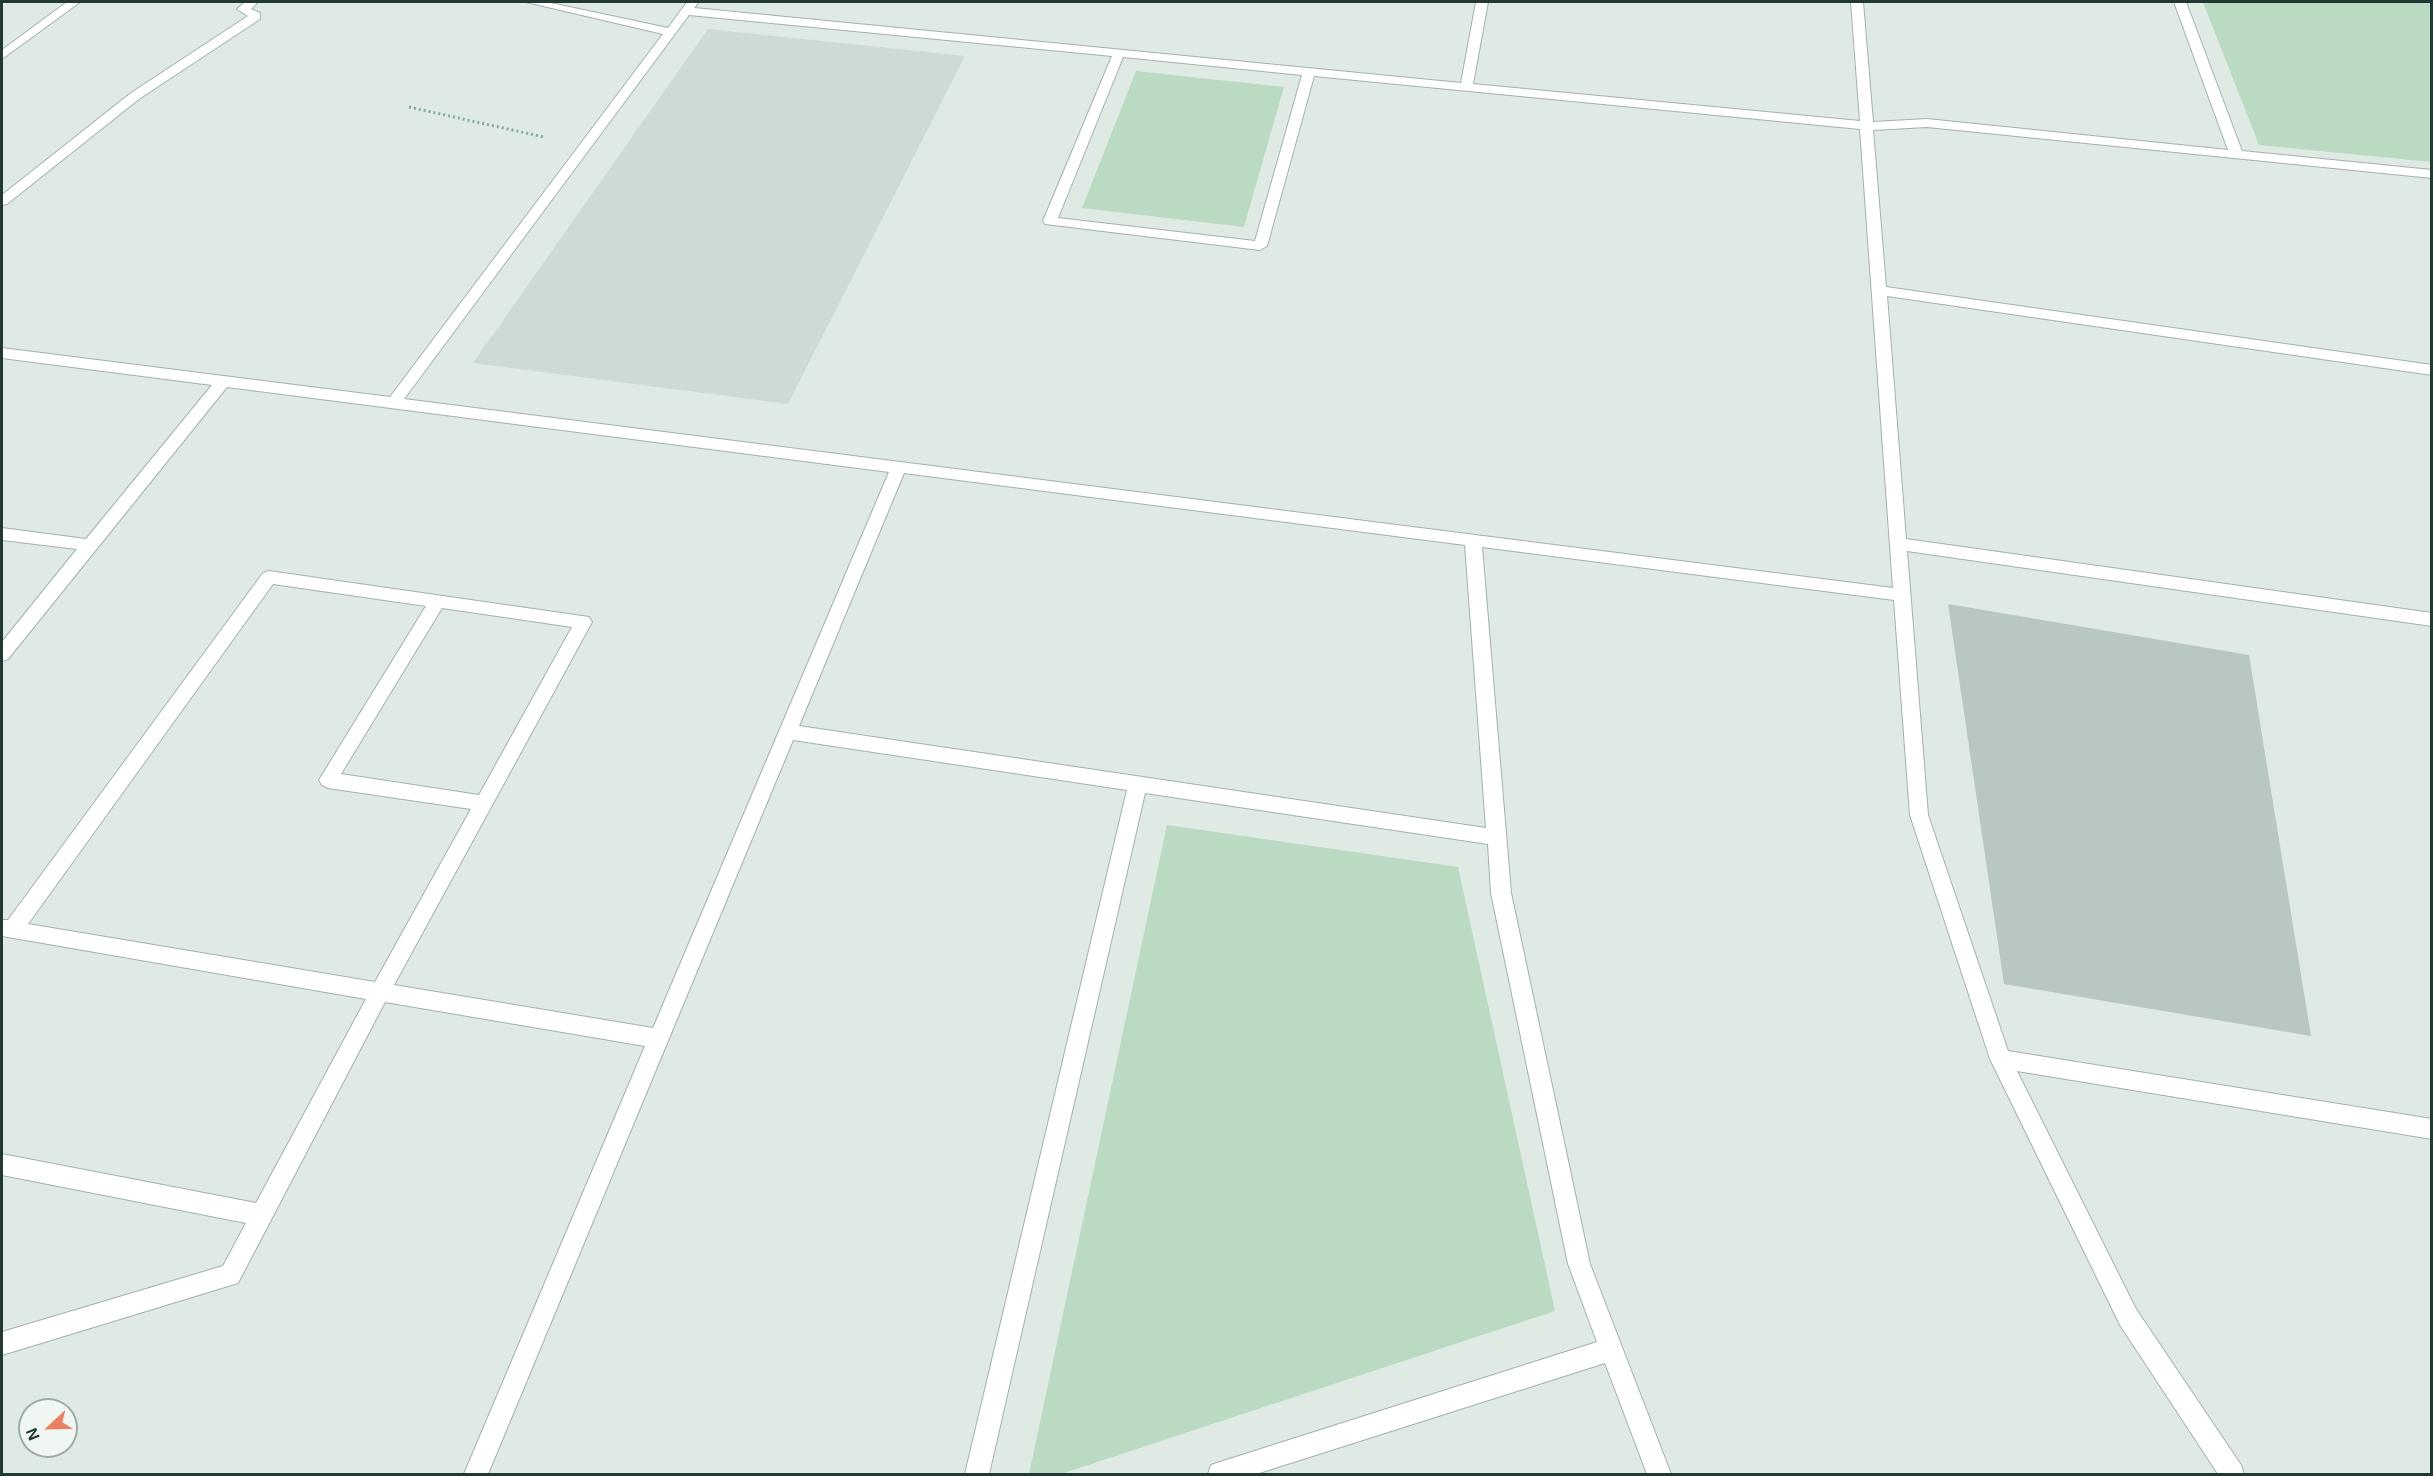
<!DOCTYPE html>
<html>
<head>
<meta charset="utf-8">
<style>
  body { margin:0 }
  #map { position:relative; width:2433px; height:1476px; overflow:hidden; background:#e0eae5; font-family:Arial,sans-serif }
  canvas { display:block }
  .frame { position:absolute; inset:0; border:3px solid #223933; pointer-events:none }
  .north { position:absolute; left:18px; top:1398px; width:60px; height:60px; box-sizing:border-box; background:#f0f7f3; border:2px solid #9eaba6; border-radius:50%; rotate:248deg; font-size:16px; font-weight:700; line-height:24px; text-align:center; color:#223933 }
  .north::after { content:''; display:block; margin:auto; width:21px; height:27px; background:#e9805f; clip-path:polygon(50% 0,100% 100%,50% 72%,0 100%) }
</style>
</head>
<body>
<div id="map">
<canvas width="2433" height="1476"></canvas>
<div class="frame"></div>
<div class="north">N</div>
</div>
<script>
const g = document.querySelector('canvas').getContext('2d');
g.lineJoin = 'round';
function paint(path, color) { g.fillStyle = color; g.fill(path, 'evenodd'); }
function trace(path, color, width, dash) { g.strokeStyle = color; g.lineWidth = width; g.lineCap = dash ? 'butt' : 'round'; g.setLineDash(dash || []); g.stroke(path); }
const built = new Path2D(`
  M708,29L965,56L788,404L473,363Z`);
const green = new Path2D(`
  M2203,2H2431V162L2259,145Z
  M1136,71L1284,87L1244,227L1082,208Z
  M1167,825L1458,867L1555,1311L1061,1474H1029Z`);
const building = new Path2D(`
  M1948,604L2249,655L2311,1036L2004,984Z`);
const path = new Path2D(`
  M409,107L544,137`);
const minor = new Path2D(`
  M67,2H80L2,59V50Z
  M245,2H258L251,9L260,13V19L139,99L7,204L2,205V195L131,93L248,16L237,9Z
  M526,2H546L668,28L687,2H699L694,8L1461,83L1476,2H1488L1473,84L1860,121L1851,2H1863L1873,122L1927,119L2228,150L2174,2H2186L2242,151L2432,170V178L1927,127L1873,130L1886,287L2432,365V375L1887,296L1906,539L2432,613V626L1907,551L1928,815L2008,1051L2432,1119V1139L2017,1071L2136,1309L2241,1465L2244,1474H2218L2120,1325L1990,1059L1910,815L1894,600L1482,547L1511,893L1590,1264L1671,1474H1647L1605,1363L1256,1474H1208L1211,1465L1220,1462L1597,1342L1568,1264L1491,893L1488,844L1145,793L989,1474H965L1127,790L793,740L488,1474H464L645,1046L385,1002L238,1283L2,1355V1332L223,1266L246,1223L2,1175V1154L256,1203L366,999L2,936V920H8L263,573L269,571L589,617L592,622L394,985L653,1028L889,472L227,387L8,659L2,661V642L77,549L2,540V528L86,539L212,385L2,358V348L390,397L663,34ZM689,15L1112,56L1043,221L1045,224L1260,250L1267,246L1314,76L1860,129L1893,588L404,399ZM1123,57L1302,75L1255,241L1058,218ZM904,473L1465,545L1486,828L799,726ZM273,584L426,606L319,780L322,785L328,788L471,809L375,982L28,924ZM442,608L572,627L479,795L341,774Z`);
paint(built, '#cedad4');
paint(green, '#badac2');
paint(building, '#b8c7c1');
trace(minor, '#a3b1ac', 2);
trace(path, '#82ac9e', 3, [2, 3]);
paint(minor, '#fff');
</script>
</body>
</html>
